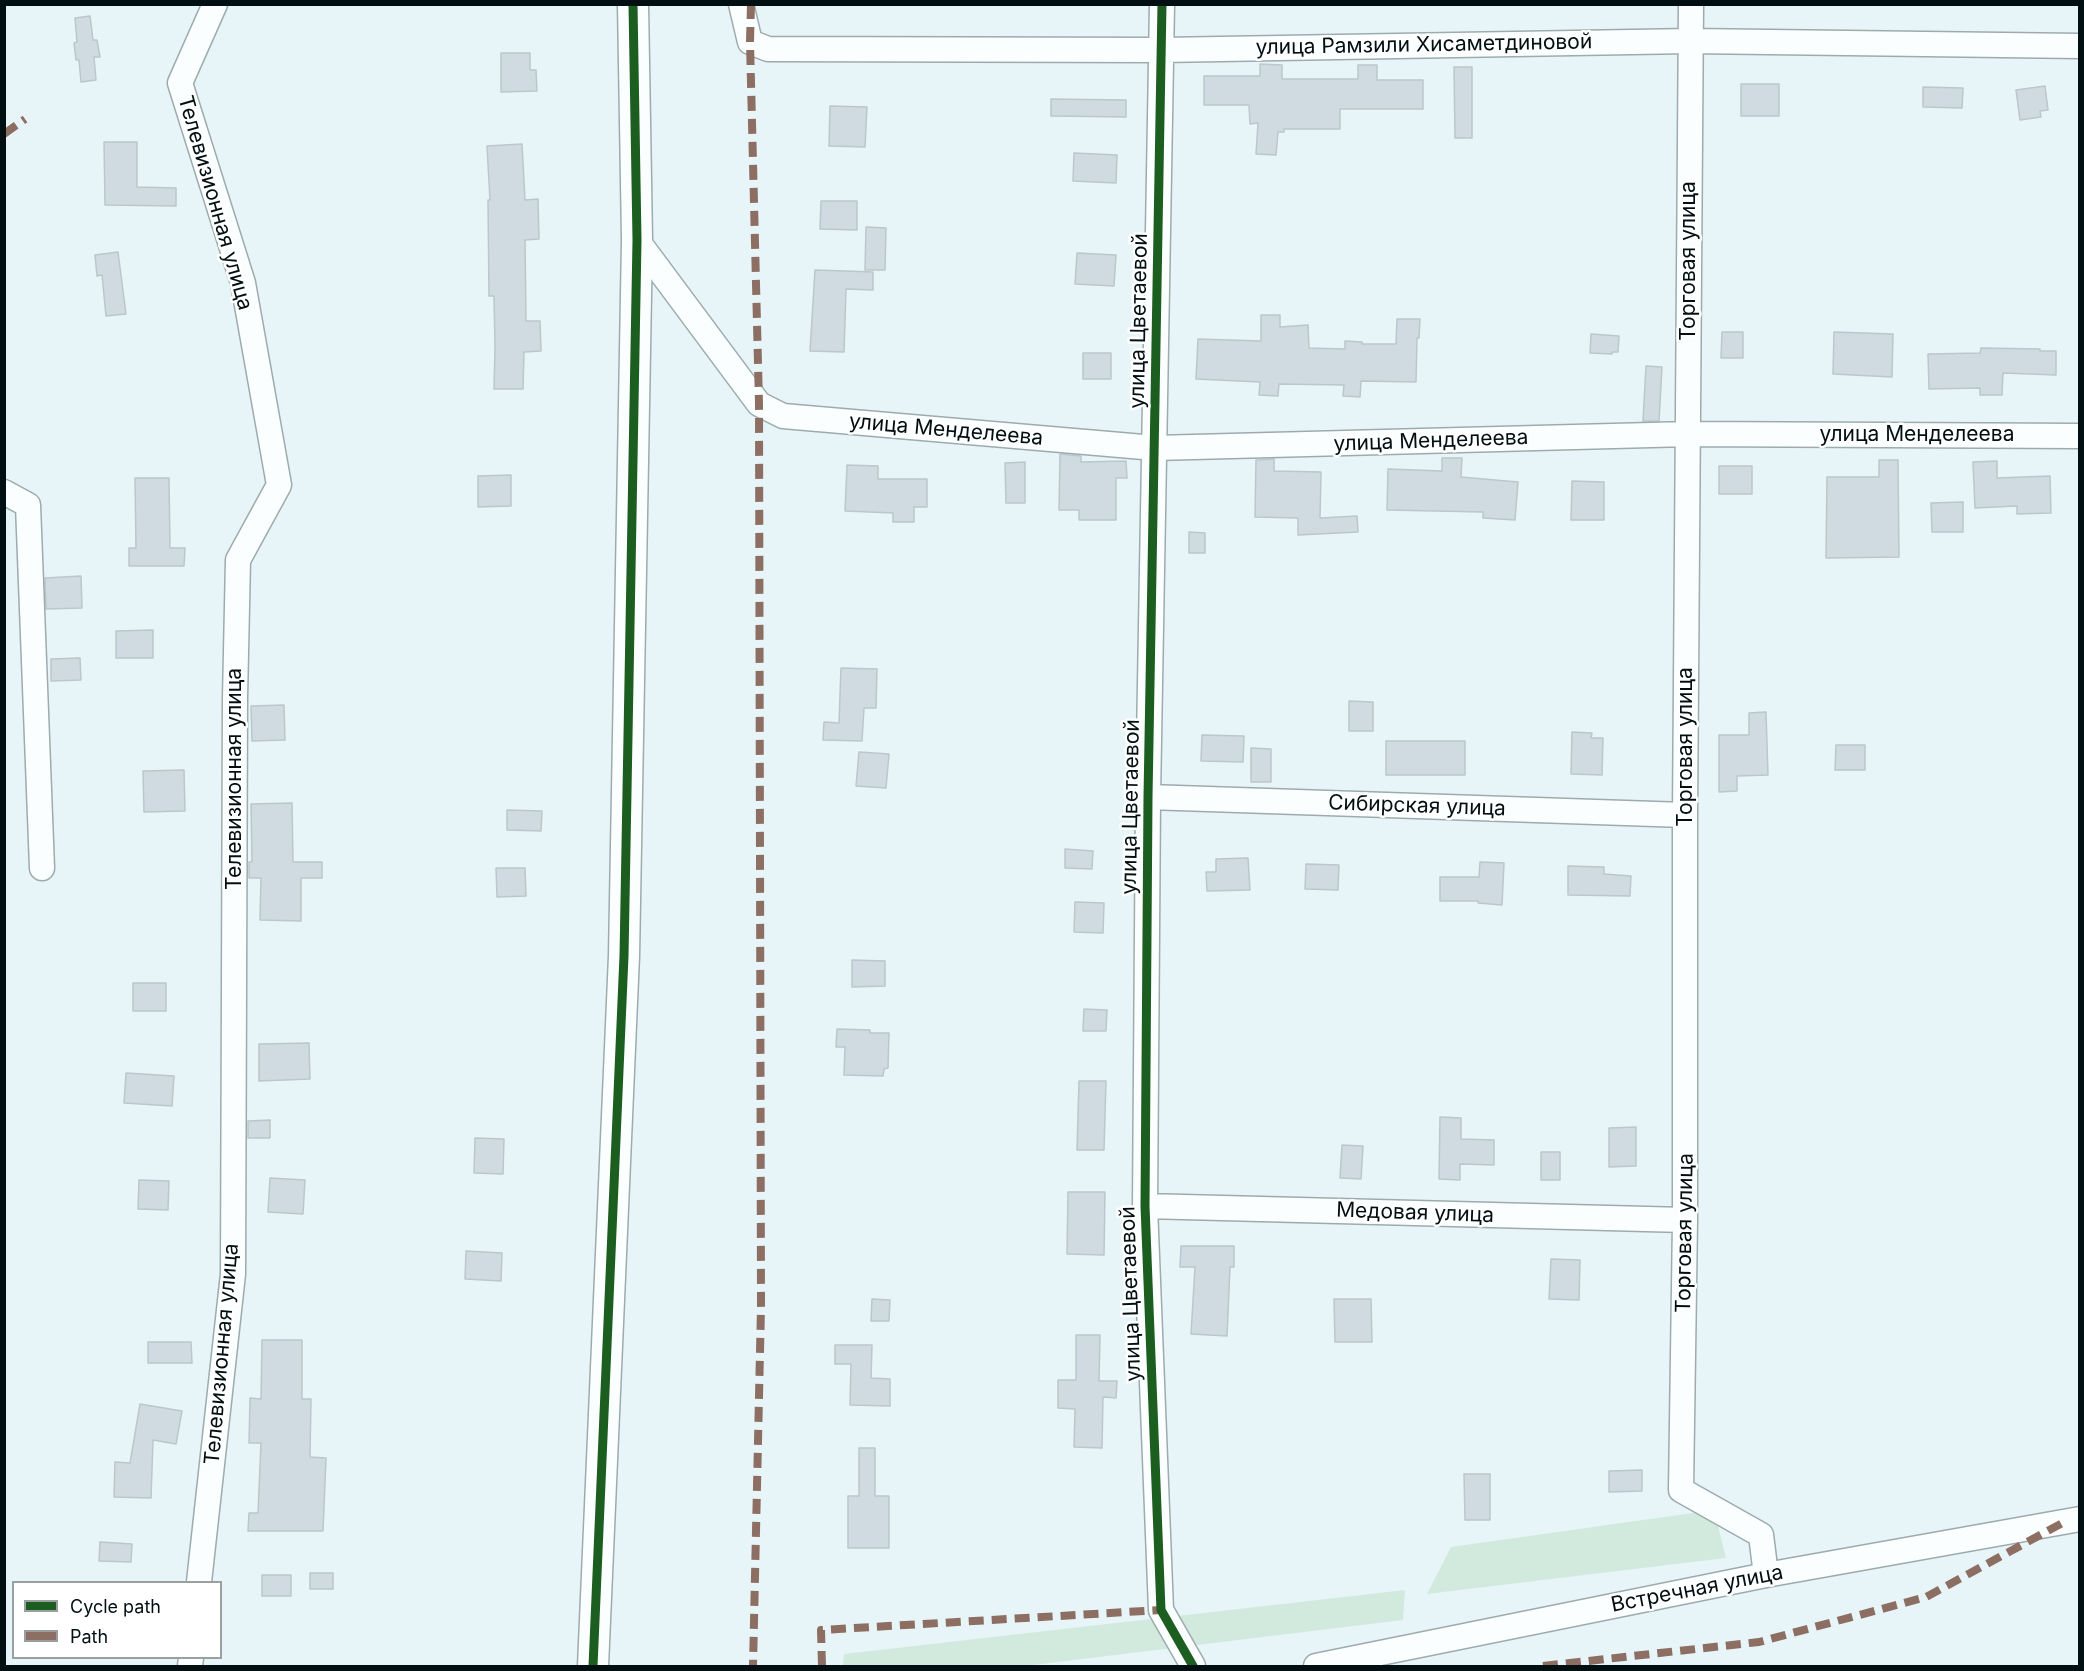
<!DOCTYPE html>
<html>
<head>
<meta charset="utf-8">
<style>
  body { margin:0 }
  #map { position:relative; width:2084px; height:1671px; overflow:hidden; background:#e7f5f8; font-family:Inter,sans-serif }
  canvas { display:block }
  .frame { position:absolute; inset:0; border:6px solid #020f12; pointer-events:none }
  .legend { position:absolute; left:12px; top:1581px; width:210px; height:78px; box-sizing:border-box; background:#fff; border:2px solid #9a9fa0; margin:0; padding:8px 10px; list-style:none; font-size:18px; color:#020f12 }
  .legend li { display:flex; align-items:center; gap:12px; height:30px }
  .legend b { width:30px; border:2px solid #9a9fa0 }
</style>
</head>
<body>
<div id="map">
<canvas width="2084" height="1671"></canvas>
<div class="frame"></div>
<ul class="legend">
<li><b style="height:8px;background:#1b5e20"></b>Cycle path</li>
<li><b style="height:8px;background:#8d6e63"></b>Path</li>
</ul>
</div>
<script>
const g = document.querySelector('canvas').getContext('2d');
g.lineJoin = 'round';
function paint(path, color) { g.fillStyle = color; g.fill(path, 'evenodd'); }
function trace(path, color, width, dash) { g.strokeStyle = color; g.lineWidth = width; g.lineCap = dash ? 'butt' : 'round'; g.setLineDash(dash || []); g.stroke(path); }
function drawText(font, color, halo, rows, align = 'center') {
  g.font = font + ' Inter,sans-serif'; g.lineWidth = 5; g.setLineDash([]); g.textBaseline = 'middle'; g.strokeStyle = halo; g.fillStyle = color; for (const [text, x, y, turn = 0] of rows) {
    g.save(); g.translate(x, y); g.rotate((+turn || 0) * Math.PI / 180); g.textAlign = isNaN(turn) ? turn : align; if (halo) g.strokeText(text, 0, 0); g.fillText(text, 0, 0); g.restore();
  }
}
const green = new Path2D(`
  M1714,1510L1726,1558L1427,1594L1451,1547Z
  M1405,1590L1403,1620L1025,1666H843L844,1654Z`);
const building = new Path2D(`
  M90,16L93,40H97L100,57H94L96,80L81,82L79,60H76L74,43L77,42L75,18Z
  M501,53H530V70H536L537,91L501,92Z
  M1260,64L1282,65V79H1358V65H1377V80H1423V109H1340V129H1284V132H1278L1276,155L1256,154L1258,123L1250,124L1249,105H1204V76H1260Z
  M1454,67H1472V138H1455Z
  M1741,84H1779V116H1741Z
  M2045,86L2048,110L2040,111L2041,117L2020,120L2016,90Z
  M1923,87L1963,88L1962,108L1923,107Z
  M1051,99L1126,100V117L1051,116Z
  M830,106L867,107L865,147L829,146Z
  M104,142H137V187L176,188V206L105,205Z
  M522,144L525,200L538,199L539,239L525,240L526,321H540L541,351L524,352L523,389H494L495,348L494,296H489L488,200H490L487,146Z
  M1074,153L1117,155L1116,183L1073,181Z
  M821,201H857V230L820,229Z
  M866,227L886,228L885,270H865Z
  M118,252L126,314L106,316L102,275L97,276L95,255Z
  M1077,253L1116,255L1114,286L1075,284Z
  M815,270L873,272V290L846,289L844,352L810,351Z
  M1261,315H1280V327L1308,325L1309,348L1345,349V341L1362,342V344H1396L1397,319H1420L1419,338H1417L1416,382L1361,381L1360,397L1343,396L1344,385L1279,384L1278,396L1259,395L1260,382L1196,379L1198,339L1261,341Z
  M1722,332H1743V358H1721Z
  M1834,332L1893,334L1892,377L1833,374Z
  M1591,334L1619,336L1618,352H1612V354L1590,353Z
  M1981,348L2040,349V351H2056V375L2003,373L2002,395H1980V388L1929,389L1928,354L1980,353Z
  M1083,353H1111V379H1083Z
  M1646,366L1662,367L1659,421H1643Z
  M1060,454L1081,456V462L1126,461L1127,478H1116V520H1079V510H1059Z
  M1442,458H1462L1461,477L1518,482L1515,520L1483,518V512L1387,510L1388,469L1442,471Z
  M1274,459V471L1321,472L1320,518L1357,516L1358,532L1298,535V518L1255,517L1256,460Z
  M1879,460H1898L1899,557L1826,558L1827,477H1879Z
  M1997,461V478L2050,476L2051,513L2017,514V506L1975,508L1973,462Z
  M1025,462V503H1006L1005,463Z
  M847,465L878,466V479H927V507H914V522H893V513L845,511Z
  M1719,466H1752V494H1719Z
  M511,475V506L478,507V476Z
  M135,478H169L170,548H185L184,566H129V548H136Z
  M1572,481L1604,482V520H1571Z
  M1963,502V532H1932L1931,503Z
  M1189,532L1205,533V553H1189Z
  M81,576L82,608L46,609L45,578Z
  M153,630V658H116V631Z
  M80,658L81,680L51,681V659Z
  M841,668L877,669L876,708H864L862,741L823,740L824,722L839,723Z
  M1349,701L1373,702V731H1349Z
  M284,705L285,740L252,741L251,706Z
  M1766,712L1768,775L1737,776V791L1719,792V735H1749V713Z
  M1572,732L1592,733L1591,738H1603L1602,775L1571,774Z
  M1202,735L1244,736L1243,762L1201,761Z
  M1386,741H1465V775H1386Z
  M1836,745H1865V770H1835Z
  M1251,748L1271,749V782H1251Z
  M859,752L889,754L886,788L856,786Z
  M184,770L185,811L144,812L143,771Z
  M292,803L293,862H322V878H301V921L260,920L261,878H249V862H252L251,804Z
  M507,810L542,811L541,831L507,830Z
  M1065,849L1093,851L1092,869L1065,868Z
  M1248,858L1250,890L1207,891L1206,872H1216V859Z
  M1480,862L1504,863L1502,905L1478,903V901H1440V877H1479Z
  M1306,864L1339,865L1338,890L1305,889Z
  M1568,866L1604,867V874L1631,876L1630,896L1568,895Z
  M496,868H525L526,896L497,897Z
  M1075,902L1104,903L1103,933L1074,932Z
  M852,960L885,961V986L852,987Z
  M133,983H166V1011H133Z
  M1084,1009L1107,1010L1106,1031H1083Z
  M837,1029L870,1030V1033H889L888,1068L884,1069L883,1076L844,1075L845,1047H836Z
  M309,1043L310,1079L259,1081V1044Z
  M126,1073L174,1076L172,1106L124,1103Z
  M1079,1081H1106L1104,1150H1077Z
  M1440,1117L1461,1118V1139L1494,1140V1165L1460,1164V1180L1439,1179Z
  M270,1120V1138H248V1121Z
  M1636,1127V1166L1609,1167V1128Z
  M475,1138L504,1139L503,1174L474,1173Z
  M1342,1145L1363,1146L1361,1179L1340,1178Z
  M1541,1152H1560V1180H1541Z
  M270,1178L305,1180L303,1214L268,1212Z
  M139,1180L169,1181L168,1210L138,1209Z
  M1068,1192H1105L1104,1255L1067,1254Z
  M1181,1246H1234V1267H1230L1227,1336L1191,1334L1195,1267H1180Z
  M466,1251L502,1253L501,1281L465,1279Z
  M1551,1259L1580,1260L1579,1300L1549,1299Z
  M872,1299L890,1300L889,1321H871Z
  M1334,1299H1371L1372,1342H1335Z
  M1076,1335H1100L1099,1381H1117L1116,1398L1103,1397L1102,1448L1074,1447L1075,1409L1058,1408V1380H1076Z
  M262,1340H302V1399H311L310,1457L326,1458L323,1531H248L249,1513H258L261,1443H249L250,1398L261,1399Z
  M148,1342H191L192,1363H148Z
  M835,1345H872L871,1378L890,1379V1406L850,1405L851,1364H835Z
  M140,1404L182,1411L176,1444L153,1440L151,1498L114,1497L115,1462L130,1463Z
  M859,1448H875V1496H889V1548H848V1496H859Z
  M1642,1470V1491L1609,1492V1471Z
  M1464,1474H1490V1520H1465Z
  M100,1542L132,1544L131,1562L99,1561Z
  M310,1573H333V1589H310Z
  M262,1575H291V1596H262Z`);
const minor = new Path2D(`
  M741,4L750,42L768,49L1162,50L1691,41L2080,46
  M1162,4L1148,797L1145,1206L1161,1610L1193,1666
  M1691,4L1685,815V1220L1681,1490L1761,1535L1766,1575
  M637,240L759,404L783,416L1155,448L1689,434L2080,436
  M4,492L28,505L42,868
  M1148,797L1685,815
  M1145,1206L1685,1220
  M199,1582L233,1274L235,698L238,560L279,485L243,283L180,83L215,4
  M190,1666L191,1658
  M1316,1666L1766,1575L2080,1519`);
const tertiary = new Path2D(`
  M593,1666L624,956L637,240L633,4`);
const quiet = new Path2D(`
  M751,4L750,42L759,404L761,1307L753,1666
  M4,134L25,119
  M822,1666L821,1630L1161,1610
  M1543,1666L1759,1642L1926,1597L2066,1521`);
const cycleway = new Path2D(`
  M1162,4L1148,797L1145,1206L1161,1610L1193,1666
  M593,1666L624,956L637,240L633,4`);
const streetNames = [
  ["улица Рамзили Хисаметдиновой",1424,45,-1],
  ["Телевизионная улица",215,203,74],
  ["Торговая улица",1689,261,-90],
  ["улица Цветаевой",1139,321,-89],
  ["улица Менделеева",946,430,5],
  ["улица Менделеева",1917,435],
  ["улица Менделеева",1431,441,-2],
  ["Торговая улица",1686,747,-90],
  ["Телевизионная улица",235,779,-90],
  ["Сибирская улица",1417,806,2],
  ["улица Цветаевой",1131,807,-89],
  ["Медовая улица",1415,1213,2],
  ["Торговая улица",1685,1233,-89],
  ["улица Цветаевой",1131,1294,-92],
  ["Телевизионная улица",222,1354,-85],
  ["Встречная улица",1697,1589,-11]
];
paint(green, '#d2eadd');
paint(building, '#cfdbe1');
trace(building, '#bac7cc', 1.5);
trace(minor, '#9dabae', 27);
trace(tertiary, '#9dabae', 33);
trace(minor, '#fbfefe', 24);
trace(tertiary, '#fbfefe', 30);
trace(quiet, '#8d6e63', 8, [15, 8]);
trace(cycleway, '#1b5e20', 9);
drawText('21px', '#020f12', '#fff', streetNames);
</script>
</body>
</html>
